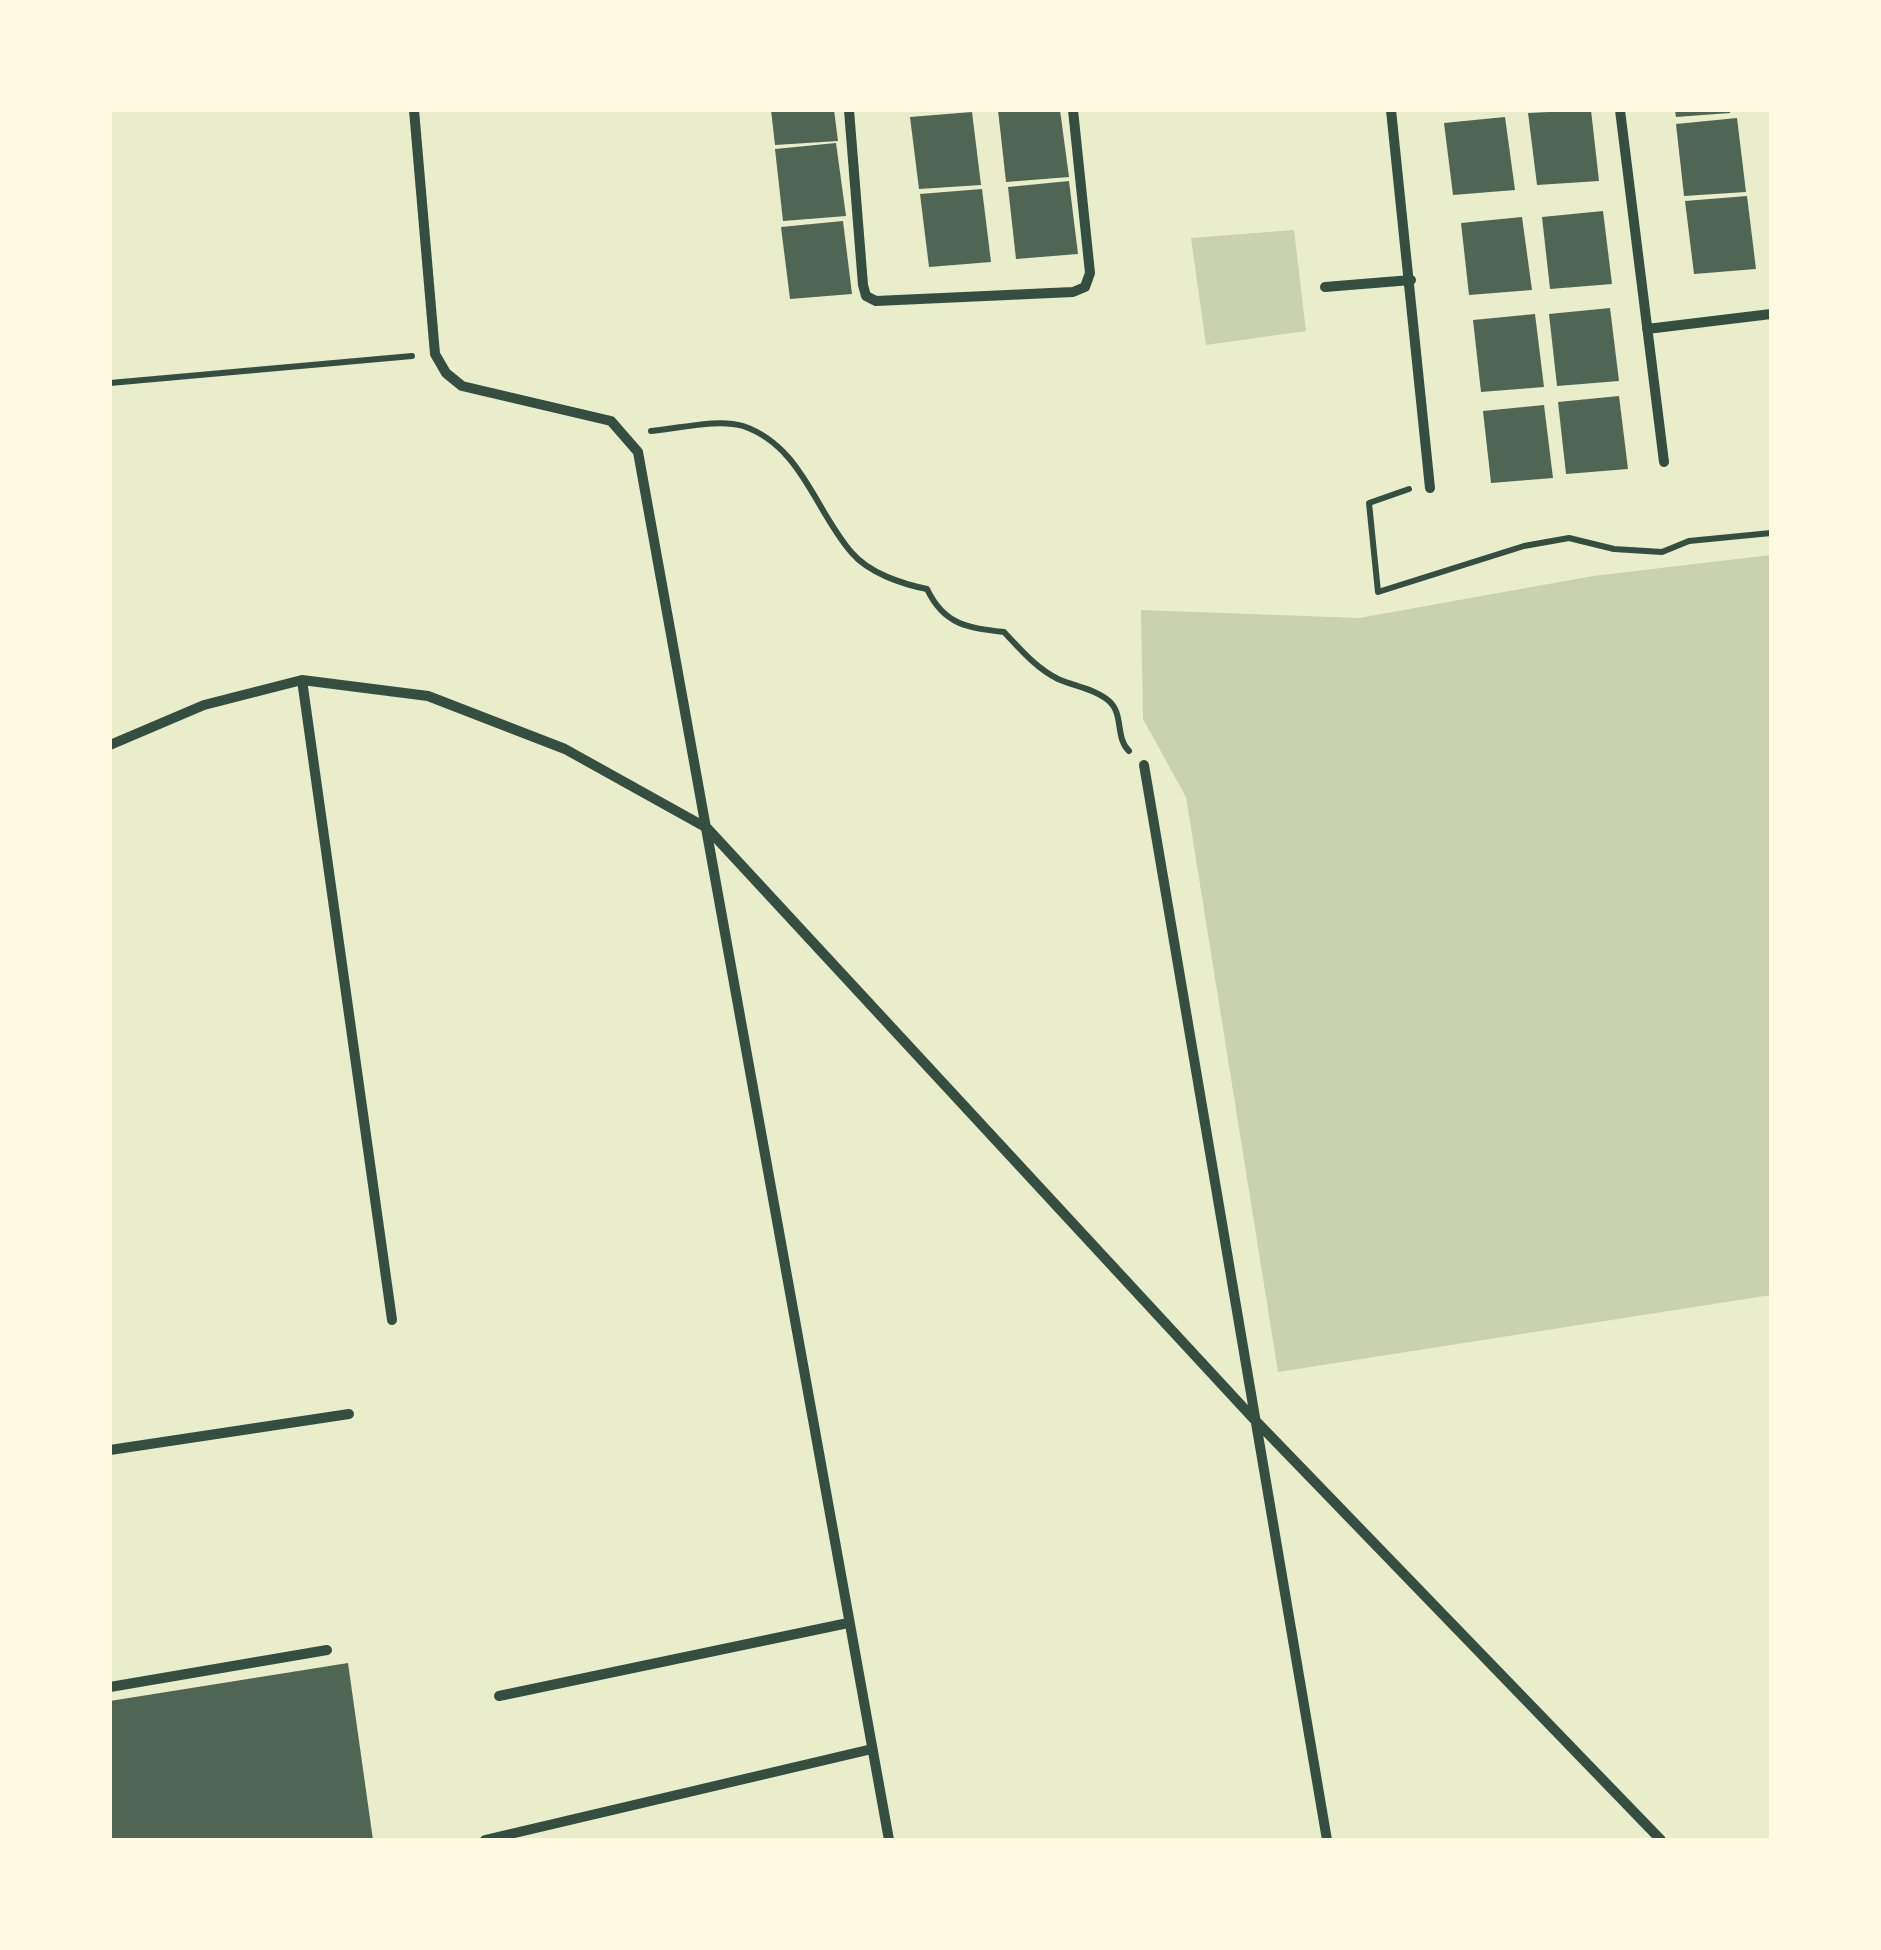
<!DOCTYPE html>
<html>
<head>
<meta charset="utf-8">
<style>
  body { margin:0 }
  #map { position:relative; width:1881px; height:1950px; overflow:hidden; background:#e9edc9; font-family:"Public Sans",sans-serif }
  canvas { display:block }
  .frame { position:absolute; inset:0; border:112px solid #fefae0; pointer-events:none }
</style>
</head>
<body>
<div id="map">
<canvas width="1881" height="1950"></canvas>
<div class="frame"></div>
</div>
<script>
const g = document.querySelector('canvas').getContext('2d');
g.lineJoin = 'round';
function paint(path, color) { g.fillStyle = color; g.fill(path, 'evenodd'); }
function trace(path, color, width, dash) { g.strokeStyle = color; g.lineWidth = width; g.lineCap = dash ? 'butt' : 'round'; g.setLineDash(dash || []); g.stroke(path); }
const green = new Path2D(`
  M1294,230L1306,331L1206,345L1191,238Z
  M1771,555V1295L1278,1372L1186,797L1143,719L1141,610L1359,618L1593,576Z`);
const building = new Path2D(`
  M771,110H834L838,141L775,145Z
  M998,110H1060L1069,177L1006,182Z
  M1591,110L1599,181L1537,185L1528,113Z
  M1675,110H1730V113L1676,117Z
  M972,112L981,185L919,189L910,117Z
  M1505,117L1515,190L1453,195L1444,123Z
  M1737,118L1746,192L1684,196L1676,124Z
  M836,143L846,216L783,221L775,149Z
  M1069,181L1078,254L1016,259L1008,187Z
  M982,189L991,262L929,267L920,194Z
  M1747,196L1756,269L1694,274L1685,201Z
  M1603,211L1612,284L1550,289L1542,217Z
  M1522,217L1532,290L1469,295L1461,223Z
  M843,221L852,294L790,299L781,227Z
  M1610,308L1619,381L1557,386L1549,314Z
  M1535,314L1544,387L1481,392L1473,320Z
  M1619,396L1628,469L1566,474L1558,402Z
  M1544,405L1553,478L1491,483L1483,411Z
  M348,1663L373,1840H110V1701Z`);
const path = new Path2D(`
  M110,383L412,356
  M651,431C678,429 717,418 743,426C802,446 815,511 852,553C869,573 902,584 927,589C944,625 968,628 1004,632C1020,649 1036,668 1058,679C1074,686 1095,689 1109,701C1124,714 1115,738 1129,751
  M1409,489L1369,503L1378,592L1524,546L1569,538L1614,549L1662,552L1689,541L1771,533`);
const minor = new Path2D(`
  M414,110L435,354L446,373L462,386L611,421L638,452L889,1840
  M849,110L863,285L866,296L876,301L1073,292L1085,287L1090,273L1073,110
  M1391,110L1430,488
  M1620,110L1664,462
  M1325,287L1411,280
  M1647,329L1771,314
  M302,680L392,1320
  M110,745L204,705L302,680L428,696L565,749L707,828L1252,1417L1661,1840
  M1144,765L1327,1840
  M110,1450L349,1414
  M110,1687L327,1650
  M499,1696L848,1623
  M485,1840L872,1749`);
paint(green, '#cad2ad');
paint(building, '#4f6655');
trace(path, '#344e41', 6);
trace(minor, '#344e41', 10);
</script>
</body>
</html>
